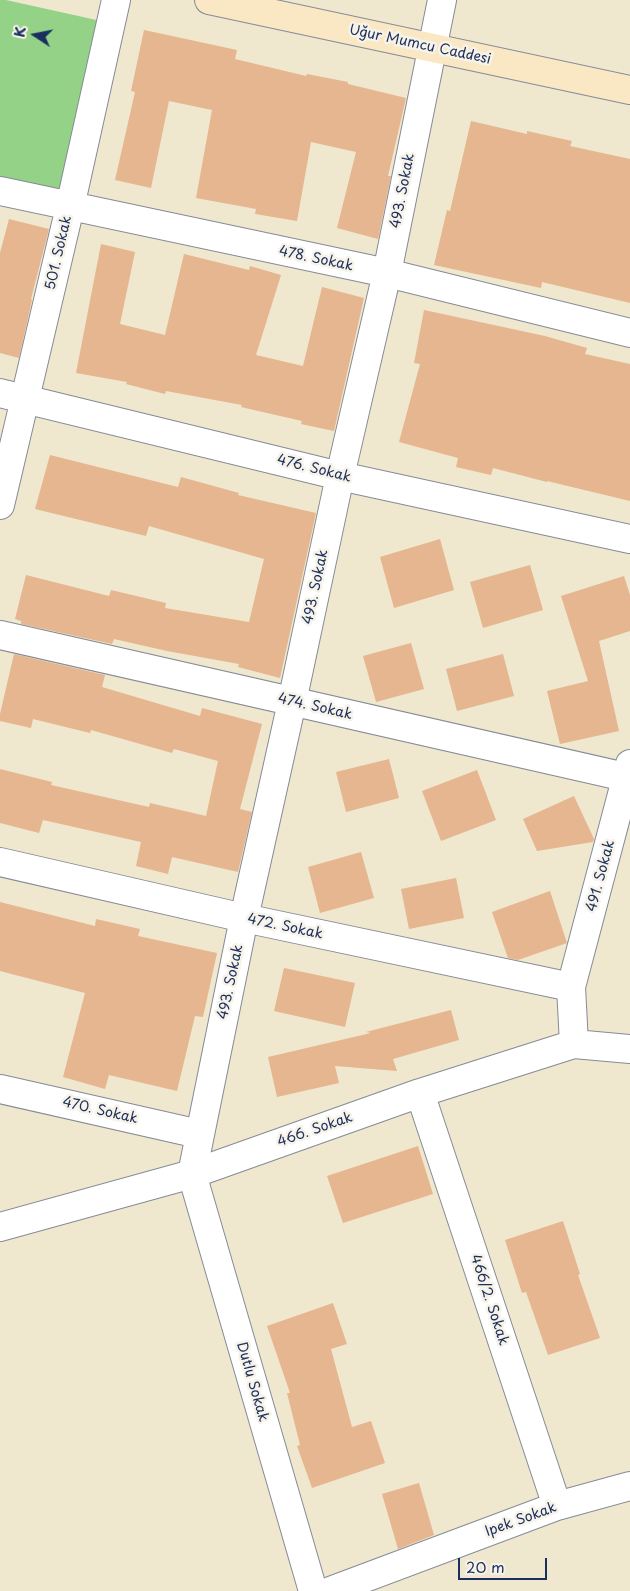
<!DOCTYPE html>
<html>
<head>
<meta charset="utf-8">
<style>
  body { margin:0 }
  #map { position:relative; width:630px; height:1591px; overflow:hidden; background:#efe7ce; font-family:"Playpen Sans",sans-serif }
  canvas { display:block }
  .north { position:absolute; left:10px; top:10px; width:50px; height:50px; -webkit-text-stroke:4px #f7f3e8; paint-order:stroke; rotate:281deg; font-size:14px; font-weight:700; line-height:20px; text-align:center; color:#1b2f5e }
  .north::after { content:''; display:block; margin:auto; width:18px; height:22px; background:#1b2f5e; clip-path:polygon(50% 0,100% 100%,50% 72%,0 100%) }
  .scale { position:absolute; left:458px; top:1558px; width:89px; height:22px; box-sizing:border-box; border:2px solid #1b2f5e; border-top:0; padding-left:6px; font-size:15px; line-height:18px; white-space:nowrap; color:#1b2f5e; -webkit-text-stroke:4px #f7f3e8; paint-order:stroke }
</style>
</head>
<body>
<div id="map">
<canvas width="630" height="1591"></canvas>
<div class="north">K</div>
<div class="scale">20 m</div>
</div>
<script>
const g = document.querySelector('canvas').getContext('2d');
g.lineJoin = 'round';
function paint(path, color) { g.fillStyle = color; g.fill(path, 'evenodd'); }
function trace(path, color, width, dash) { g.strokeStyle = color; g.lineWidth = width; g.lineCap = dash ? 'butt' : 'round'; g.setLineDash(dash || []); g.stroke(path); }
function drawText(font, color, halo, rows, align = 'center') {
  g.font = font + ' "Playpen Sans",sans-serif'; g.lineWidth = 5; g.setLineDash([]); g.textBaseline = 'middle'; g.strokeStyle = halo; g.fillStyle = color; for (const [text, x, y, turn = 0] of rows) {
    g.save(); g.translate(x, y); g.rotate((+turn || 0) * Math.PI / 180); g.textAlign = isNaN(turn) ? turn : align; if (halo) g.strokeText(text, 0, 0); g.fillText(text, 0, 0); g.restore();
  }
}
const green = new Path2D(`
  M0,0H6L101,21L61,196L0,182Z`);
const building = new Path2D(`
  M144,30L237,50L235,59L306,76L307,74L348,82V84L406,98L388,176H391L378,239L337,228L356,152L311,142L297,221L255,214L256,209L196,198L212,110L169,101L151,188L115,180L135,92L131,91Z
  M471,121L527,134V131L572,141L570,146L630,159V303L542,282L541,288L434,265L447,210L450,211Z
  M9,219L49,229L31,299L32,300L19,358L0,353V253Z
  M101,244L135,252L120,324L165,335L184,254L249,270L250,266L281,275L256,355L303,366L322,287L364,298L334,431L301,424L302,421L241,407L242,405L166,391L165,394L126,384L127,382L76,373Z
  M424,310L545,336L587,348L585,354L630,364V501L547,481V482L493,468L491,475L456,467L458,458L399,442L420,364L414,363Z
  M50,455L178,487L181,477L239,493L238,495L316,513L280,678L238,667L239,664L167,651L114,639L112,644L21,624V621L15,619L26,575L109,596L111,590L166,603L165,608L249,622L264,559L149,526L146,536L35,509Z
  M440,539L454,590L394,608L380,557Z
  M530,565L543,610L483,628L470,582Z
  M624,576L630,595V631L599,641L619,731L560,744L547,691L588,681L561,596Z
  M411,643L424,689L376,702L363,656Z
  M14,654L105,675L102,687L200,716L202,708L262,724L240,809L252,812L238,872L172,857L168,874L136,866L141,842L43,820L39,833L0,823V769L52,782L51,785L149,807L150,803L206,816L218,761L174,749L172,753L91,730L90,733L33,719L31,728L0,721V714Z
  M503,654L514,696L457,711L446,669Z
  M389,759L399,798L346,812L336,772Z
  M477,770L496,820L441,841L422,791Z
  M574,796L594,839L593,842L537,851L523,819Z
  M361,852L374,898L320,913L308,867Z
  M456,878L464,918L409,929L401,889Z
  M550,891L567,943L518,960L508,958L492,912Z
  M0,902L95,926L96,919L140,929L138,936L217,953L203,1017L195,1016L177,1091L109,1075L105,1089L63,1077L85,993L0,971Z
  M284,968L355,983L345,1027L274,1011Z
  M451,1010L459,1040L393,1059L397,1071L335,1066L339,1083L277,1097L268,1057L371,1033L366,1032Z
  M418,1146L433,1194L343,1223L327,1176Z
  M563,1221L580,1274L578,1275L600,1338L548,1355L526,1292L522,1293L505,1240Z
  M333,1303L347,1344L331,1349L352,1427L371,1421L385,1463L312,1488L297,1446L300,1445L287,1393H290L267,1326Z
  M419,1483L434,1535L398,1549L382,1494Z`);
const street = new Path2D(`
  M0,191L387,273L630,333
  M0,393L340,476L630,539
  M0,505L70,207L116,0
  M0,635L630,778
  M0,862L244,918L571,987
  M574,1044L571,987L630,764
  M0,1089L199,1134
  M420,1093L557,1506
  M0,1227L192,1174L420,1093L574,1044L630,1049
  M313,1591L192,1174L244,918L292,702L340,476L387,273L442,0
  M330,1591L557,1506L630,1486`);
const secondary = new Path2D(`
  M209,0L630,90`);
const streetNames = [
  ["Uğur Mumcu Caddesi",420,45,12],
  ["493. Sokak",403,191,-79],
  ["501. Sokak",59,253,-77],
  ["478. Sokak",316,259,12],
  ["476. Sokak",314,469,14],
  ["493. Sokak",316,587,-78],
  ["474. Sokak",315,707,13],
  ["491. Sokak",601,876,-75],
  ["472. Sokak",285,927,12],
  ["493. Sokak",231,982,-78],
  ["470. Sokak",100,1111,13],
  ["466. Sokak",315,1130,-19],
  ["466/2. Sokak",489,1300,72],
  ["Dutlu Sokak",252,1382,74],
  ["Ipek Sokak",521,1520,-20]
];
paint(green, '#94d288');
paint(building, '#e5b68f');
trace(street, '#858b96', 30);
trace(secondary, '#858b96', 30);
trace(street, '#fff', 28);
trace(secondary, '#fae7c3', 28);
drawText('14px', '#1b2f5e', '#f7f3e8', streetNames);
</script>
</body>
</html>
